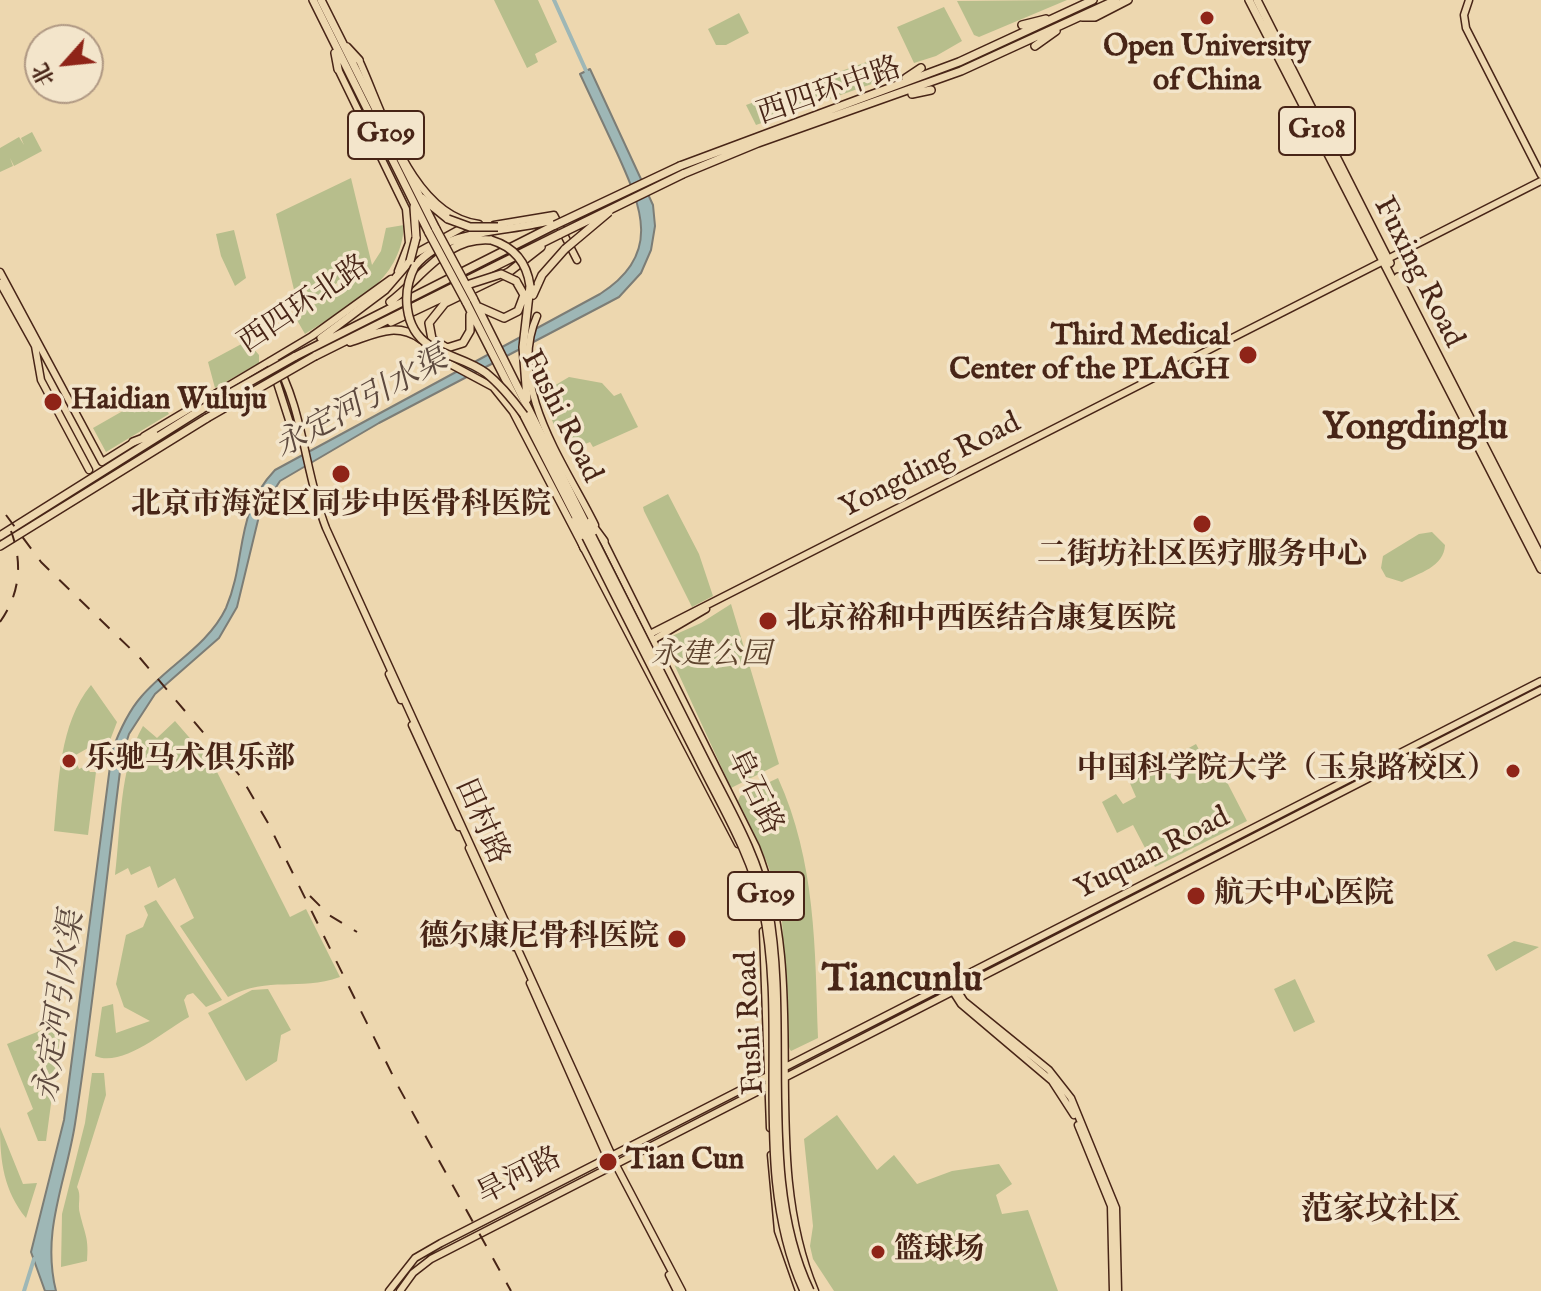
<!DOCTYPE html>
<html>
<head>
<meta charset="utf-8">
<style>
  body { margin:0 }
  #map { position:relative; width:1541px; height:1291px; overflow:hidden; background:#edd7af; font-family:"IM FELL English","Noto Serif SC",serif }
  canvas { display:block }
  .north { position:absolute; left:24px; top:24px; width:80px; height:80px; box-sizing:border-box; background:#f3e5cb; border:2px solid #af9883; border-radius:50%; rotate:243deg; font-size:22px; font-weight:700; line-height:32px; text-align:center; color:#482517 }
  .north::after { content:''; display:block; margin:auto; width:28px; height:36px; background:#8f2418; clip-path:polygon(50% 0,100% 100%,50% 72%,0 100%) }
</style>
</head>
<body>
<div id="map">
<canvas width="1541" height="1291"></canvas>
<div class="north">北</div>
</div>
<script>
const g = document.querySelector('canvas').getContext('2d');
g.lineJoin = 'round';
function paint(path, color) { g.fillStyle = color; g.fill(path, 'evenodd'); }
function trace(path, color, width, dash) { g.strokeStyle = color; g.lineWidth = width; g.lineCap = dash ? 'butt' : 'round'; g.setLineDash(dash || []); g.stroke(path); }
function drawText(font, color, halo, rows, align = 'center') {
  g.font = font + ' "IM FELL English","Noto Serif SC",serif'; g.lineWidth = 7; g.setLineDash([]); g.textBaseline = 'middle'; g.strokeStyle = halo; g.fillStyle = color; for (const [text, x, y, turn = 0] of rows) {
    g.save(); g.translate(x, y); g.rotate((+turn || 0) * Math.PI / 180); g.textAlign = isNaN(turn) ? turn : align; if (halo) g.strokeText(text, 0, 0); g.fillText(text, 0, 0); g.restore();
  }
}
const green = new Path2D(`
  M494,0H538L557,42L535,54L538,62L527,68Z
  M1067,0L979,37L974,35L957,1Z
  M944,7L962,41L936,56L914,63L897,27Z
  M739,13L749,33L726,45H716L708,29Z
  M889,54L897,75L756,125L746,105Z
  M32,132L42,151L14,166L10,158L13,166L0,172V148L19,137L24,145L21,138Z
  M351,178L372,265L381,251L386,228L404,225C401,283 350,305 305,334L294,315L340,291L337,283L312,299L306,289L295,294L276,214Z
  M234,230L246,278L235,286L221,256L216,234Z
  M247,341L259,355V363L215,388L208,362Z
  M569,377L602,383L614,396L621,393L638,427L593,447L590,442L578,447L574,439L565,443L555,428L542,393Z
  M156,392L169,414L106,452L93,428Z
  M668,494L699,554L713,596L692,607L644,511L643,507Z
  M1432,532L1445,545C1444,567 1419,573 1402,582L1386,577L1381,568L1383,556L1419,534Z
  M731,604L779,764L731,788L663,640L701,623Z
  M91,685L117,722L104,756H101L95,744L74,756L79,769L86,766L90,772H96L88,835L54,831C59,782 59,724 91,685Z
  M175,721L214,766L290,917L306,909L340,977C298,992 270,975 228,997L180,926L194,918L175,878L158,888L150,866L131,875L128,868L115,875C121,827 119,768 143,726L157,738Z
  M1196,744L1203,757L1212,753L1247,821L1155,867L1133,825L1117,833L1102,802L1116,794L1123,804L1136,797L1129,781Z
  M778,778C816,862 815,948 818,1038L791,1051C782,1037 785,937 781,911C774,871 756,837 738,801L740,796Z
  M156,900L222,1000L206,1007L193,993L187,995L184,1000L189,1017C165,1030 123,1068 95,1056L102,1007L113,1004L116,1033L150,1021L124,1007L116,984L126,935L143,927L148,915L144,906Z
  M1514,941L1539,947L1496,971L1487,955Z
  M1295,979L1315,1022L1294,1032L1274,989Z
  M268,989L291,1030L281,1035L277,1061L246,1081L208,1013L252,990Z
  M62,1022L46,1141H38L27,1113L33,1109L7,1044Z
  M92,1073H104L106,1095L77,1187C82,1196 77,1204 80,1214C85,1235 89,1238 87,1261L61,1267L62,1214L85,1123Z
  M837,1115L877,1170L894,1155L917,1184L952,1171L999,1164L1012,1184L996,1195L1002,1214L1028,1210L1058,1291H834L813,1259L810,1246L813,1226L804,1139Z
  M0,1127L23,1184L37,1183L26,1218C4,1191 0,1162 0,1127Z`);
const water = new Path2D(`
  M590,69L653,205L655,226L651,250L641,273L619,297L602,306L379,423L280,481L260,512L237,607L219,638L155,694L129,734L122,756C106,878 94,1002 75,1124C66,1182 41,1231 56,1291H45L31,1252L64,1120L112,751C119,732 127,713 141,697C167,666 208,646 226,608C247,559 234,513 275,470L600,294C662,255 642,208 617,153C605,127 592,100 580,74Z`);
const canal = new Path2D(`
  M554,0L588,75
  M24,1291L34,1259`);
const major = new Path2D(`
  M1469,0L1464,15L1466,28L1541,175
  M359,60C384,114 412,216 479,224
  M338,69L406,209L409,243L398,271
  M494,225L554,215L577,260
  M409,257L469,224
  M0,272L102,462L134,442
  M0,283L35,346L41,380L89,470
  M537,316C506,386 565,464 595,525
  M274,359C303,405 305,475 326,528L618,1169L682,1291
  M270,361L297,445
  M450,364L493,387L513,412L738,844
  M144,436L312,336L391,279
  M602,538L756,847C813,988 756,1151 815,1291
  M650,634L1541,181
  M653,640L706,609
  M389,674L401,700
  M412,725L459,827
  M469,848L514,947
  M763,931L770,1128
  M530,983L608,1159
  M955,987L964,1001L1049,1070L1071,1098L1116,1208L1118,1291
  M952,990L961,1004L1052,1081L1074,1115
  M1078,1125L1111,1206L1113,1291
  M771,1155L778,1231L799,1291
  M669,1275L677,1291
  M389,1291L415,1258L441,1243L1541,681
  M400,1291L413,1273L431,1259L1541,690`);
const highway = new Path2D(`
  M313,0L429,233
  M321,0L436,229
  M1249,0L1541,569
  M1257,0L1390,263
  M1082,17H1095L1128,0
  M1022,25L1046,19
  M1035,46L1056,31
  M347,47L359,60
  M335,53L338,69
  M906,78L921,68
  M912,94L931,90
  M680,166L959,62L1093,0
  M683,174L758,143L961,71L1116,0
  M422,198L448,219
  M414,207L416,238
  M415,266C447,227 508,233 553,220
  M1398,277L1541,557
  M533,295L542,275L565,249
  M473,298L592,536
  M390,302C422,278 446,236 491,240
  M466,302L586,537
  M479,307L504,318L518,311L524,295L516,281
  M470,315V331L463,343L447,348L432,339L429,323L445,303L509,272L541,247
  M391,322L463,288
  M321,338L385,290L410,261
  M350,342C377,333 396,322 421,339
  M315,356L560,234
  M294,357L555,225
  M527,399L523,347L530,286
  M133,442L154,434
  M574,521L584,548
  M590,522L604,541
  M0,536L202,409
  M0,546L207,418`);
const rail = new Path2D(`
  M6,515L41,562L140,658L241,777L268,823L398,1086L511,1291
  M0,622C20,594 23,563 11,531
  M310,896L329,915L357,932`);
const highwayBridge = new Path2D(`
  M448,219L470,227H498
  M555,225L680,166
  M436,229L473,298
  M429,233L466,302
  M560,234L683,174
  M491,240C514,247 527,263 530,286
  M565,249L609,212
  M410,261L416,238
  M415,266C402,291 403,328 429,345C447,357 469,360 486,373C501,385 513,400 524,415
  M470,284L501,274L516,281
  M202,409L294,357
  M207,418L315,356
  M592,536C630,610 667,684 704,758C728,806 758,855 768,908C791,1030 756,1179 810,1291
  M586,537C623,611 661,685 698,758C722,807 752,855 763,908C789,1033 750,1172 804,1291`);
const markers = [
  [1207,18,8,"#8f2418"],
  [1248,355,10,"#8f2418"],
  [53,402,10,"#8f2418"],
  [341,474,10,"#8f2418"],
  [1202,524,10,"#8f2418"],
  [768,621,10,"#8f2418"],
  [69,761,8,"#8f2418"],
  [1513,771,8,"#8f2418"],
  [1196,896,10,"#8f2418"],
  [677,939,10,"#8f2418"],
  [608,1162,10,"#8f2418"],
  [878,1252,8,"#8f2418"]
];
const shields = [
  [1317,131,76],
  [386,135,76],
  [766,896,76]
];
const shieldNames = [
  ["G108",1317,131],
  ["G109",386,135],
  ["G109",766,896]
];
const poiNames = [
  ["Open University",1207,49,"center"],
  ["of China",1207,83,"center"],
  ["Third Medical",1230,338,"right"],
  ["Center of the PLAGH",1230,372,"right"],
  ["Haidian Wuluju",71,402],
  ["北京市海淀区同步中医骨科医院",341,507,"center"],
  ["二街坊社区医疗服务中心",1202,557,"center"],
  ["北京裕和中西医结合康复医院",786,621],
  ["乐驰马术俱乐部",85,761],
  ["中国科学院大学（玉泉路校区）",1497,771,"right"],
  ["航天中心医院",1214,896],
  ["德尔康尼骨科医院",659,939,"right"],
  ["Tian Cun",626,1162],
  ["篮球场",894,1252]
];
const streetNames = [
  ["西四环中路",830,93,-19],
  ["Fuxing Road",1417,273,63],
  ["西四环北路",305,306,-34],
  ["Fushi Road",560,417,63],
  ["Yongding Road",931,467,-27],
  ["阜石路",753,793,64],
  ["田村路",480,822,66],
  ["Yuquan Road",1153,855,-27],
  ["Fushi Road",752,1023,-93],
  ["旱河路",520,1178,-27]
];
const parkNames = [
  ["永建公园",711,657]
];
const waterNames = [
  ["永定河引水渠",362,405,-29],
  ["永定河引水渠",62,1007,-82]
];
const neighbourhoodNames = [
  ["范家坟社区",1381,1212]
];
const districtNames = [
  ["Yongdinglu",1415,430],
  ["Tiancunlu",902,982]
];
paint(green, '#b7be8c');
paint(water, '#9eb7b6');
trace(water, '#7c7d76', 2);
trace(canal, '#9eb7b6', 4);
trace(major, '#482517', 9);
trace(highway, '#482517', 10);
trace(major, '#edd7af', 6);
trace(highway, '#edd7af', 7);
trace(rail, '#482517', 2, [14, 14]);
trace(highwayBridge, '#482517', 10, []);
trace(highwayBridge, '#edd7af', 7);
for (const [x, y, r, color] of markers) { const dot = new Path2D(); dot.arc(x, y, r, 0, 2 * Math.PI); g.fillStyle = color; g.fill(dot); trace(dot, '#f3e5cb', 3); }
for (const [x, y, w] of shields) { const box = new Path2D(); box.roundRect(x - w / 2, y - 24, w, 48, 6); g.fillStyle = '#f3e5cb'; g.fill(box); trace(box, '#482517', 2); }
drawText('bold 28px', '#482517', null, shieldNames);
drawText('bold 30px', '#482517', '#f3e5cb', poiNames, 'left');
drawText('30px', '#482517', '#f3e5cb', streetNames);
drawText('italic 30px', '#5e442e', '#f3e5cb', parkNames);
drawText('italic 32px', '#5e4a3f', '#f3e5cb', waterNames);
drawText('bold 32px', '#482517', '#f3e5cb', neighbourhoodNames);
drawText('bold 38px', '#482517', '#f3e5cb', districtNames);
</script>
</body>
</html>
